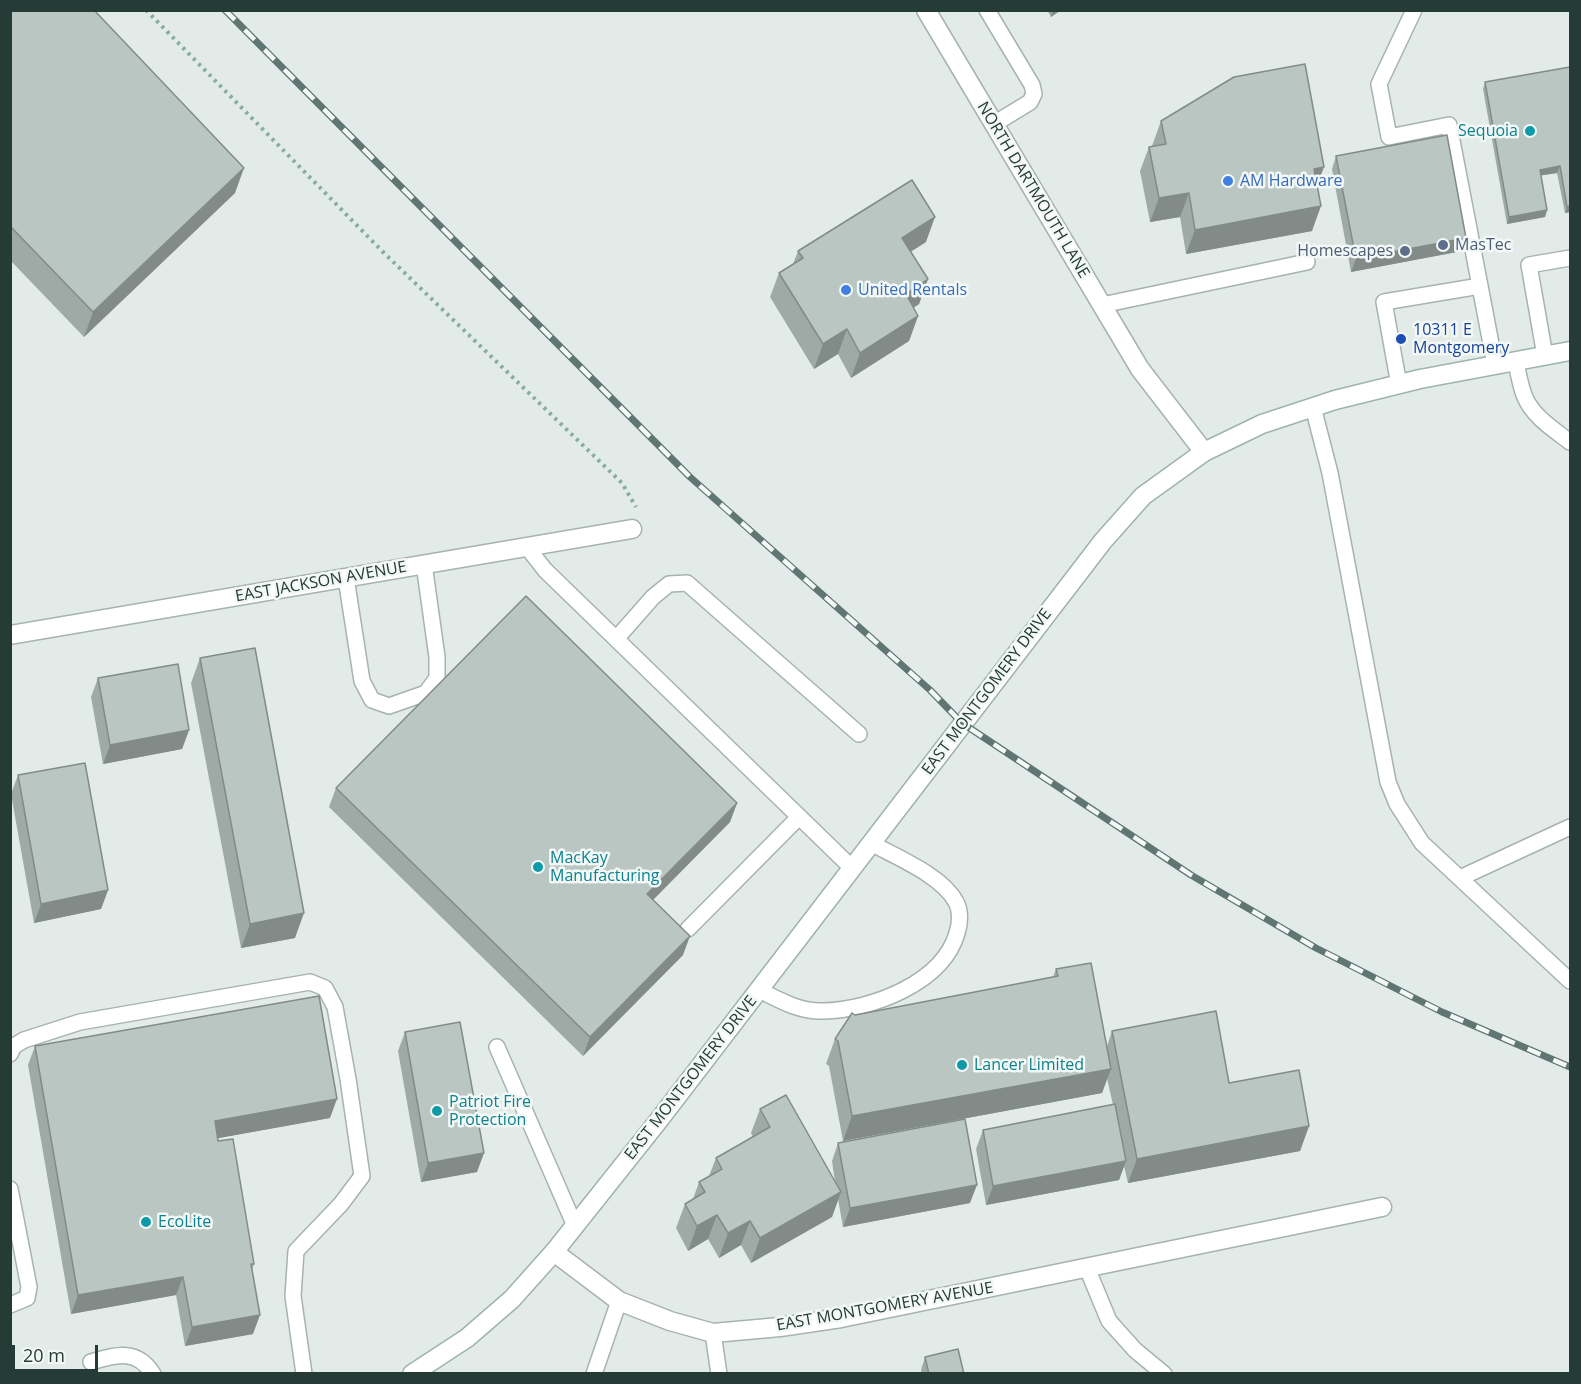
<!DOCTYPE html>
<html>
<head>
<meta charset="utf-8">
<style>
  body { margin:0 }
  #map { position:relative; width:1581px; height:1384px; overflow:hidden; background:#e3ebe8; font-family:"Open Sans",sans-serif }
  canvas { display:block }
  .frame { position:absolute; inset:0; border:12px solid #243b36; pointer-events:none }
  .scale { position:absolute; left:12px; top:1345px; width:86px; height:27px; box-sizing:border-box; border:3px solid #243b36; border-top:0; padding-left:8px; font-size:18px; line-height:21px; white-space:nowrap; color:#243b36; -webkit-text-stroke:4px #f3f8f6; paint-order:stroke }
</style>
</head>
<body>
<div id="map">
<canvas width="1581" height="1384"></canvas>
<div class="frame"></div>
<div class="scale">20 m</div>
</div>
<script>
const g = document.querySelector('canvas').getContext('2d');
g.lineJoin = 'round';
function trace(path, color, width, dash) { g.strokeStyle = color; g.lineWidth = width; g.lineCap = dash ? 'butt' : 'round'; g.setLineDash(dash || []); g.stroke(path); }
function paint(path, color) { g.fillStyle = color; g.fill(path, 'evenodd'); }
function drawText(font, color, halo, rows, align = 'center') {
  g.font = font + ' "Open Sans",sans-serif'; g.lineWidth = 5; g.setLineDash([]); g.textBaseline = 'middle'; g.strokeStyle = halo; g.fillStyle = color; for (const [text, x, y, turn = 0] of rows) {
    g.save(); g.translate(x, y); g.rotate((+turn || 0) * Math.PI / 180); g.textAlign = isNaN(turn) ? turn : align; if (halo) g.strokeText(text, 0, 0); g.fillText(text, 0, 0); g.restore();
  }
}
const path = new Path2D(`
  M146,10L383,252L622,483L636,507`);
const service = new Path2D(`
  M987,10L1032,85L1034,94L1030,102L994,124
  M1414,10L1379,84L1389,137L1449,125L1480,286
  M1102,305L1307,262
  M1545,356L1529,265L1570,258
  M1516,362C1518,372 1520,384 1524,395C1532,416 1553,429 1570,442
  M1399,385L1384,302L1480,286L1495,365
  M1313,407L1330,473L1388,782L1397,804L1422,843L1570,981
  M527,547L545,570L852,868
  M346,578L362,681L372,700L389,706L426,693L437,678V657L424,564
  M616,639L653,597L669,584L687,583L859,734
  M1460,878L1570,827
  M688,929L799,817
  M759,990C780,1000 799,1012 823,1011C871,1010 943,983 957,933C960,924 961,911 956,902C943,876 896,857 871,843
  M497,1047L575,1226
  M10,1054L14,1046L24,1040L80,1022L310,982L325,988L335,1007L348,1079L362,1176L341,1204L296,1251L293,1296L304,1374
  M10,1189L29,1287L27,1298L10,1305
  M1087,1268L1109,1321L1135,1350L1164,1374
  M713,1333L719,1374
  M91,1362C116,1355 137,1348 153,1374
  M594,1374L619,1301`);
const minor = new Path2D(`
  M926,10L1140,369L1204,452
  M10,635L632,529
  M554,1252L619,1301L670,1321L713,1333L780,1327L841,1318L1382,1207`);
const secondary = new Path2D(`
  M412,1374L467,1338L512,1299L554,1252L659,1120L1103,541L1143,496L1204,452L1262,424L1335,400L1420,379L1570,351`);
const rail = new Path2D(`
  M225,10L690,477L930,690L962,723L1191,875L1316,948L1442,1012L1570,1067`);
const wall = new Path2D(`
  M10,10L235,193L84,337L10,260Z
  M1047,10H1061L1051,17Z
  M1570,67V212L1565,213L1557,173L1541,175L1547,210L1545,217L1507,224L1483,89L1485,82Z
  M1161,121L1317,185L1312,231L1186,254L1180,217L1150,222L1140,171L1149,147L1152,146Z
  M1336,156L1462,251L1351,272L1332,169Z
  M926,242L910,252L928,279L919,304L913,308L918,316L909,341L851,378L838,354L814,369L770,297L779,273L793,264L798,251Z
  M200,658L295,938L241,948L191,683Z
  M98,678L189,730L182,749L103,764L91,697Z
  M18,775L108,890L101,909L34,923L11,794Z
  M336,788L737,803L730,822L653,900L683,955L583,1056L329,807Z
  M1056,969L1107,1046L1112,1031L1229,1083L1309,1126L1300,1151L1128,1183L1124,1166L1119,1180L986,1205L976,1149L983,1130L1113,1105L1107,1078L1102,1093L843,1141L829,1066L826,1064L835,1039L855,1015L1053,977Z
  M405,1032L477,1172L421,1182L398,1051Z
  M35,1046L330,1118L218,1138L254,1264L252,1270L253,1334L185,1346L176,1295L71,1314L28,1065Z
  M760,1109L835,1182L832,1161L838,1143L970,1203L843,1227L838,1199L832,1217L751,1263L741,1245L719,1258L708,1239L688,1251L676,1228L685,1204L693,1199L699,1182L709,1176L716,1158L753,1137L751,1133Z
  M925,1357L964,1374H922L921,1370Z`);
const shadedWall = new Path2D(`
  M1053,10H1061L1051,17Z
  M1560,166L1557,173L1538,176L1540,170Z
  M1324,167L1315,191L1314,169Z
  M244,168L235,193L84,337L93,312Z
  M1189,193L1180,217L1150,222L1159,198Z
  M1321,206L1312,231L1186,254L1195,230Z
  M1570,206V212L1565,213L1567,207Z
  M1547,210L1545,217L1507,224L1509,217Z
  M935,217L926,242L893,263L902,238Z
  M1466,238L1462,251L1351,272L1356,259Z
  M928,279L919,304L897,319L906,294Z
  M918,316L909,341L851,378L860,353Z
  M847,329L838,354L814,369L823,344Z
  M189,730L182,749L103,764L110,745Z
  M737,803L730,822L640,913L647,894Z
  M108,890L101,909L34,923L41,904Z
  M304,913L295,938L241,948L250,924Z
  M690,936L683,955L583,1056L590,1037Z
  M1111,1069L1102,1093L843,1141L852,1116Z
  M337,1099L330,1118L208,1140L215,1121Z
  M1309,1126L1300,1151L1128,1183L1137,1159Z
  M484,1153L477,1172L421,1182L428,1163Z
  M1126,1161L1119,1180L986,1205L993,1186Z
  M977,1185L970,1203L843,1227L850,1208Z
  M841,1192L832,1217L751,1263L760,1238Z
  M717,1215L708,1239L688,1251L697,1226Z
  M750,1221L741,1245L719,1258L728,1233Z
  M183,1277L176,1295L71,1314L78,1295Z
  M260,1315L253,1334L185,1346L192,1327Z`);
const building = new Path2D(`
  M10,10H94L244,168L93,312L10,226Z
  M1305,64L1324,167L1314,169L1321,206L1195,230L1189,193L1159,198L1149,147L1166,144L1161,121L1234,77Z
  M1570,67V206L1567,207L1560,166L1540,170L1547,210L1509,217L1485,82Z
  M1447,135L1466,238L1356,259L1336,156Z
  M912,180L935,217L902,238L928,279L906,294L918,316L860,353L847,329L823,344L779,273L803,258L798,251Z
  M526,596L737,803L647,894L690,936L590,1037L336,788Z
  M255,648L304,913L250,924L200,658Z
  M178,664L189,730L110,745L98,678Z
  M85,763L108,890L41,904L18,775Z
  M1091,963L1111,1069L852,1116L838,1041L835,1039L852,1013L855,1015L1058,976L1056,969Z
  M319,996L337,1099L215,1121L218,1141L233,1139L254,1264H251L260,1315L192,1327L183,1277L78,1295L35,1046Z
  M1216,1011L1229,1083L1299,1070L1309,1126L1137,1159L1112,1031Z
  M460,1022L484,1153L428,1163L405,1032Z
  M786,1095L841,1192L760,1238L750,1221L728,1233L717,1215L697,1226L685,1204L705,1192L699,1182L722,1169L716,1158L770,1127L760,1109Z
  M1115,1104L1126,1161L993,1186L983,1130Z
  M965,1119L977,1185L850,1208L838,1143Z
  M958,1349L964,1374H929L925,1357Z`);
const markers = [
  [1530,131,6,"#0f9aa8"],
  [1228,181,6,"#3f7fe0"],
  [1443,245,6,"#5c6f8a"],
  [1405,251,6,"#5c6f8a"],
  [846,290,6,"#3f7fe0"],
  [1401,339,6,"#1a4fb4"],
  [538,867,6,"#0f9aa8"],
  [962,1065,6,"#0f9aa8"],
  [437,1111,6,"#0f9aa8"],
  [146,1222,6,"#0f9aa8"]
];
const cultureNames = [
  ["Sequoia",1518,131,"right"],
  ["MacKay",550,858],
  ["Manufacturing",550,876],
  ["Lancer Limited",974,1065],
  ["Patriot Fire",449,1102],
  ["Protection",449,1120],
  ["EcoLite",158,1222]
];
const shopNames = [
  ["AM Hardware",1240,181],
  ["United Rentals",858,290]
];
const streetNames = [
  ["NORTH DARTMOUTH LANE",1033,190,59],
  ["EAST JACKSON AVENUE",321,582,-10],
  ["EAST MONTGOMERY DRIVE",987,692,-53],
  ["EAST MONTGOMERY DRIVE",691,1078,-52],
  ["EAST MONTGOMERY AVENUE",885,1307,-10]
];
const serviceNames = [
  ["MasTec",1455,245],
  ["Homescapes",1393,251,"right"]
];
const transitNames = [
  ["10311 E",1413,330],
  ["Montgomery",1413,348]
];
trace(service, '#a6b3af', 18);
trace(minor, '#a6b3af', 21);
trace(secondary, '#9fb3ad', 21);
trace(path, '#87aca3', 4, [3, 4.5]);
trace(service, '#fff', 15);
trace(minor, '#fff', 18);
trace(secondary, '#fff', 18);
trace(rail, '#5f7672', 7);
trace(rail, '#f3f8f6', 4.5, [14]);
paint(wall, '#9faaa6');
paint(shadedWall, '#828b87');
paint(building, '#b9c6c1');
trace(building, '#828b87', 1.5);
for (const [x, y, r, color] of markers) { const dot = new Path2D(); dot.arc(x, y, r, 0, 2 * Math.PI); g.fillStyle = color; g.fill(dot); trace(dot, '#f3f8f6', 2); }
drawText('16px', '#0d838f', '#f3f8f6', cultureNames, 'left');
drawText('16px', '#366cbe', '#f3f8f6', shopNames, 'left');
drawText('16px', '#243b36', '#f3f8f6', streetNames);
drawText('16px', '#4e5e75', '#f3f8f6', serviceNames, 'left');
drawText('16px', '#164399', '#f3f8f6', transitNames, 'left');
</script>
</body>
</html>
